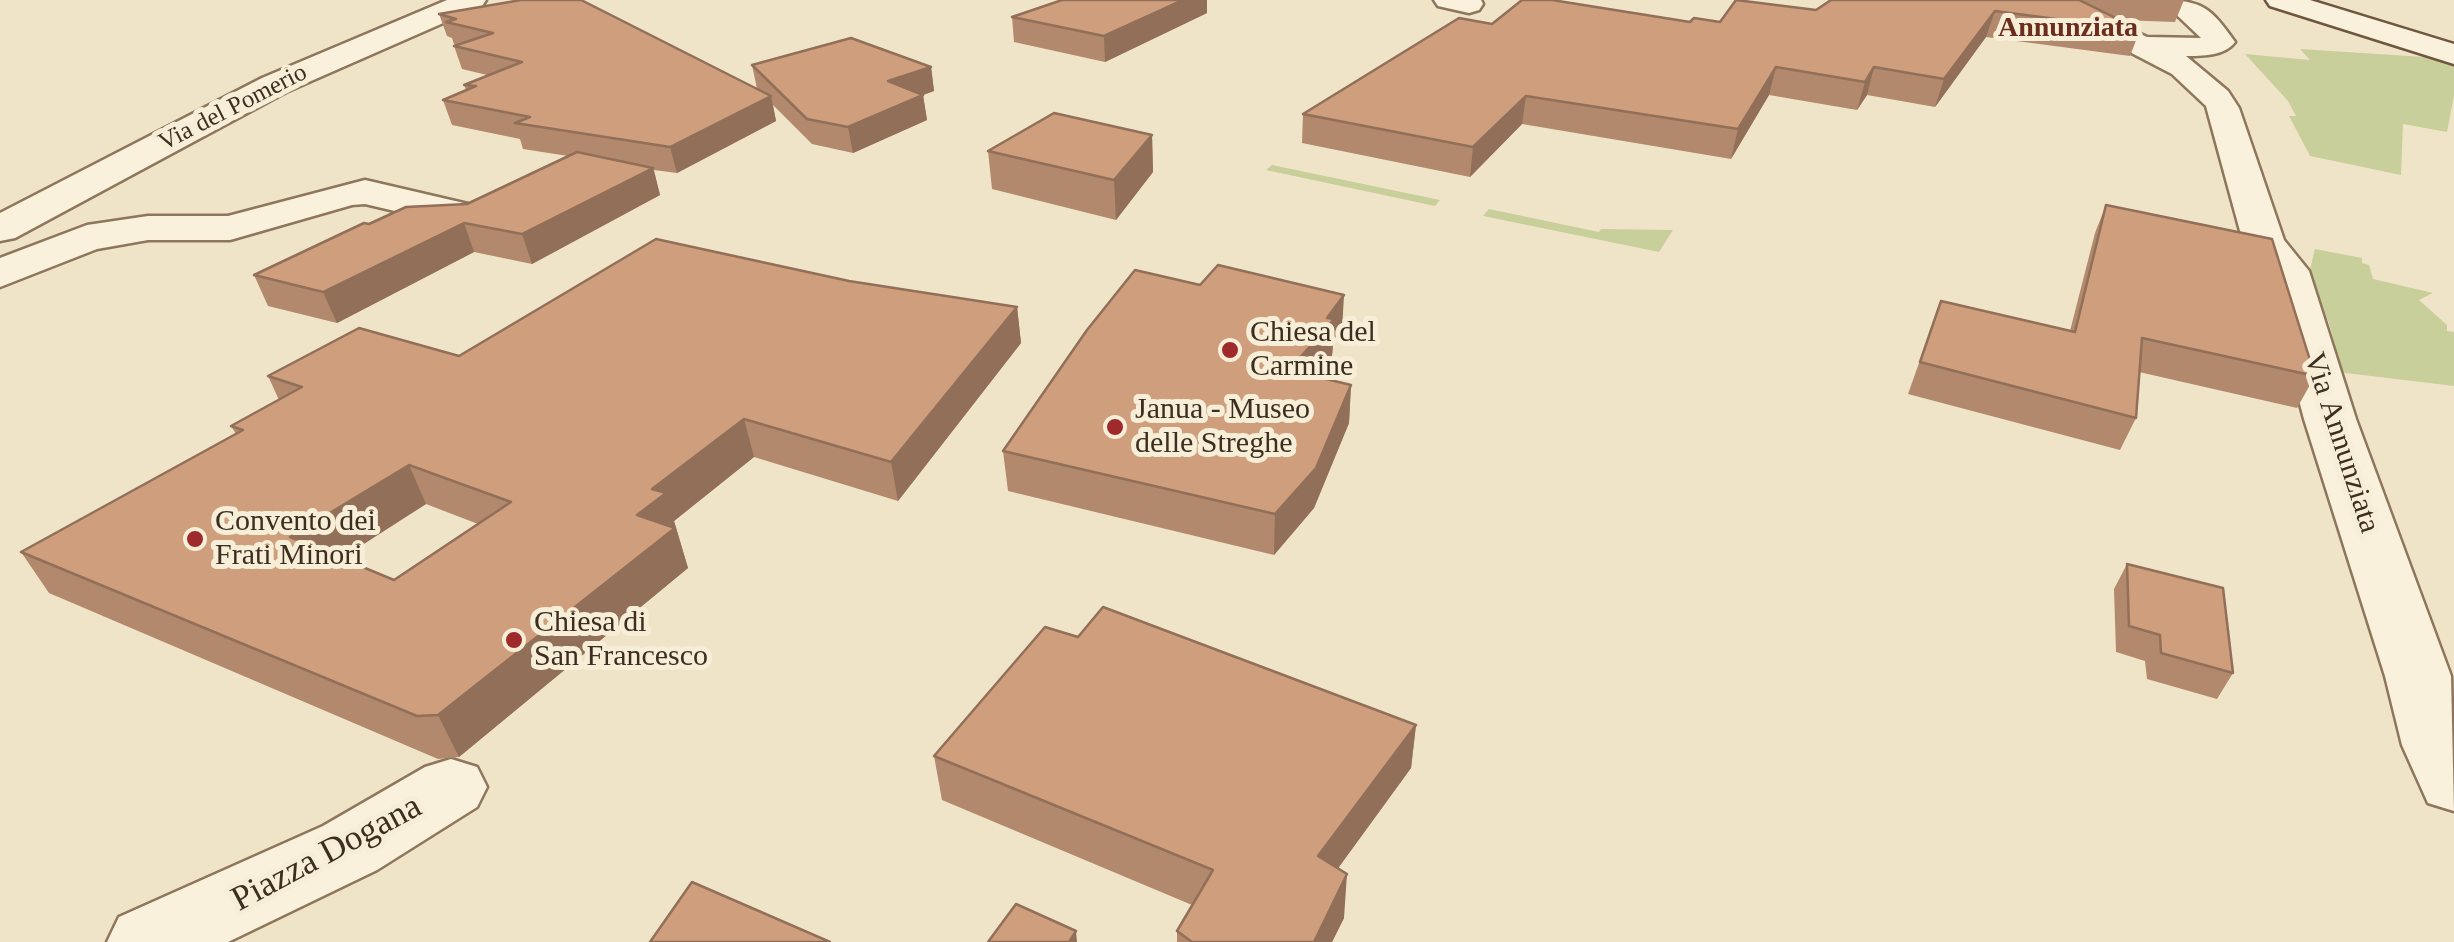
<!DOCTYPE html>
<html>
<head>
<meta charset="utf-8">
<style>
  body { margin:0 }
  canvas { display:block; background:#f0e4c8 }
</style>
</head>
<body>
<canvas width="2454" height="942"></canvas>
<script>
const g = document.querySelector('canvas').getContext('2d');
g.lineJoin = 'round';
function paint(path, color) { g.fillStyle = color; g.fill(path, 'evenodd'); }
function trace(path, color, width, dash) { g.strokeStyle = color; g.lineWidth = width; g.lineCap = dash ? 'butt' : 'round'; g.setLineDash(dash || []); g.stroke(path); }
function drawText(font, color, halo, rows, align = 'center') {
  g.font = font + ' Georgia,serif'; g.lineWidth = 10; g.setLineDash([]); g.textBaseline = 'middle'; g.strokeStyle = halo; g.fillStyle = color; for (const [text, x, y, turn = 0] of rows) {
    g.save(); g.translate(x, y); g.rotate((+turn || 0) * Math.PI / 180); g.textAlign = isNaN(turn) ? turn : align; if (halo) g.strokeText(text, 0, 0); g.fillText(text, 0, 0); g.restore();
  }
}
const green = new Path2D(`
  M2300,49L2440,58L2454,62V96L2447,132L2403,124L2401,175L2310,156L2289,116H2296L2288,101L2245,54L2310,60Z
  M1272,165L1440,200L1435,206L1266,170Z
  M1489,209L1599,232L1601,229L1673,230L1659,252L1483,216Z
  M2315,249L2362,258V263L2369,265L2373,279L2433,293L2419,300L2447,325V331L2454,332V386L2329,371L2322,344L2335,345L2328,320L2312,317L2305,290Z`);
const street = new Path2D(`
  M447,0H486L482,6L286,92L15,238L0,241V213L262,78Z
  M1434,0H1481L1483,4L1479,10L1469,13L1438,6Z
  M2161,0C2202,0 2211,8 2235,42C2225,56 2202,56 2186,56L2228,91L2239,108L2284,240L2309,271L2356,419L2451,676L2454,811L2428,803L2402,745L2385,676L2304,419L2265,272L2243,242L2206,106L2172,74L2072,22L2067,16L2072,10L2082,7L2147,37L2201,38Z
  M365,180L481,207L487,216L481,225L467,228L365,204L352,205L230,240H148L97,249L0,287V258L87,225L148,216H228Z
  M451,759L477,767L487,787L477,807L377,870L228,942H107L119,917L323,826L425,767Z`);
const secondary = new Path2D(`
  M2266,0H2310L2454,44V64L2270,6Z`);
const wall = new Path2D(`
  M1062,0H1207V13L1105,62L1014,42L1012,17Z
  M1831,0H2184L2175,22L2120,20L2140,30L2130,56L1986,37L1935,107L1867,95L1857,110L1769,95L1731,159L1522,124L1470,177L1302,143L1303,114L1492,24L1720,22L1816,10Z
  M439,14L757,89L752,65L931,67L934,91L923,95L927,120L853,153L812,144L773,105L776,121L677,173L654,170L660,195L532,264L474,252L337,323L268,306L254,275L369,224L467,204L568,156L523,149L520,139L452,125L443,100L466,90L464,85L487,75L462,69L454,46L456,45L454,44L452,38L447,36Z
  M1152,135L1153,172L1116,220L992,189L988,151Z
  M2106,205L2315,376L2297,408L2139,372L2136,418L2120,450L1908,394L1941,301L2070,331L2095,233Z
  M849,281L1017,307L1021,343L898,501L754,457L674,521L688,568L459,757L438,759L49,593L21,552L236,434L231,426L279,400L268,376L459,356ZM426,504L478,524L394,580L341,558Z
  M1342,331L1333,344L1332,356L1315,376L1351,385L1349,423L1314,508L1274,555L1008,491L1003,451Z
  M2127,564L2233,673L2217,699L2147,679L2145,661L2116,652L2114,589Z
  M1078,637L1416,725L1411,768L1338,868L1344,918L1332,942H1177V931L1192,905L942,800L934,756Z`);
const shadedWall = new Path2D(`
  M1183,0H1207V13L1105,62L1104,36Z
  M1995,11L1986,37L1935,107L1944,79Z
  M931,67L934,91L892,106L888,81Z
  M1776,67L1769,95L1731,159L1738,129Z
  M1874,67L1867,95L1857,110L1865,82Z
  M923,95L927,120L853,153L848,127Z
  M771,96L776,121L677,173L670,147Z
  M1526,96L1522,124L1470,177L1473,147Z
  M1152,135L1153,172L1116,220L1114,180Z
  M653,168L660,195L532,264L522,234Z
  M464,223L474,252L337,323L323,292Z
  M1344,295L1342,331L1333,344L1332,356L1288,408L1289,370Z
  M1017,307L1021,343L898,501L891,462Z
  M1351,385L1349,423L1314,508L1274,555L1275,514Z
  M744,419L754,457L674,521L688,568L459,757L438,715L637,515L652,489Z
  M409,465L426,504L311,578L290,537Z
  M1416,725L1411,768L1315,900L1318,856Z
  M1347,874L1344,918L1332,942H1314Z
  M1076,931L1077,942H1069Z`);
const building = new Path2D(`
  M521,0H581L771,96L670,147L515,123L530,117L443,100L476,86L464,85L522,62L454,46L493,33L446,22L456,19L439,14Z
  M1062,0H1183L1104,36L1012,17Z
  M1522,0H1552L1690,22L1694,18L1720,22L1736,0L1816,10L1831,0H2079L2140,30L1995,11L1944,79L1874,67L1865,82L1776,67L1738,129L1526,96L1473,147L1303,114L1459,18L1492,24Z
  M851,38L931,67L888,81L923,95L848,127L807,119L752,65Z
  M1054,113L1152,135L1114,180L988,151Z
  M577,152L653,168L522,234L464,223L323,292L254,275L364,223L369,224L406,207L467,204Z
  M2106,205L2272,239L2315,376L2142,338L2136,418L1920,362L1941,301L2075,332Z
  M656,239L849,281L1017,307L891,462L744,419L652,489L666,493L637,515L675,528L438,715L417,716L21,552L243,430L231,426L302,387L268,376L359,328L459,356ZM409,465L511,502L394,580L290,537Z
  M1218,265L1344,295L1327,318L1334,319L1289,370L1351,385L1316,468L1275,514L1003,451L1087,330L1135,270L1200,285Z
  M2127,564L2223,588L2233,673L2161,653L2160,635L2129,626Z
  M1103,607L1416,725L1318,856L1347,874L1314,942H1192L1177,931L1213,870L934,756L1045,627L1078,637Z
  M692,882L830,942H650Z
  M1016,904L1076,931L1069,942H988Z`);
const markers = [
  [1230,350,10,"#9e2a2b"],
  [1115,427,10,"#9e2a2b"],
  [195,539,10,"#9e2a2b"],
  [514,640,10,"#9e2a2b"]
];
const farStreetnames = [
  ["Via del Pomerio",233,108,-27]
];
const farNeighbourhoodnames = [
  ["Annunziata",2068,29]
];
const poiNames = [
  ["Chiesa del",1250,333],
  ["Carmine",1250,367],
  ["Janua - Museo",1135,410],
  ["delle Streghe",1135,444],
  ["Convento dei",215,522],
  ["Frati Minori",215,556],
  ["Chiesa di",534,623],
  ["San Francesco",534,657]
];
const streetNames = [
  ["Via Annunziata",2341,443,72]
];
const nearStreetnames = [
  ["Piazza Dogana",327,854,-28]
];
paint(green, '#c9cf9b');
trace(street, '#8d765c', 5);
trace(secondary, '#6f573f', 5);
paint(street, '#faf1dc');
paint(secondary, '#faf1dc');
paint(wall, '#b2896c');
paint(shadedWall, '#916f58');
paint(building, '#cf9f7d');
trace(building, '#916f58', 2.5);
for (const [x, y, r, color] of markers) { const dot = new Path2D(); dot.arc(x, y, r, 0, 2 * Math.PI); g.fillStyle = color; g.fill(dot); trace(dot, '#f7eed8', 4); }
drawText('25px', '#3d2e20', '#f7eed8', farStreetnames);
drawText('bold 28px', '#6b2e1e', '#f7eed8', farNeighbourhoodnames);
drawText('30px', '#3d2e20', '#f7eed8', poiNames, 'left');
drawText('30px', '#3d2e20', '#f7eed8', streetNames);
drawText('35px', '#3d2e20', '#f7eed8', nearStreetnames);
</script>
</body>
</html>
